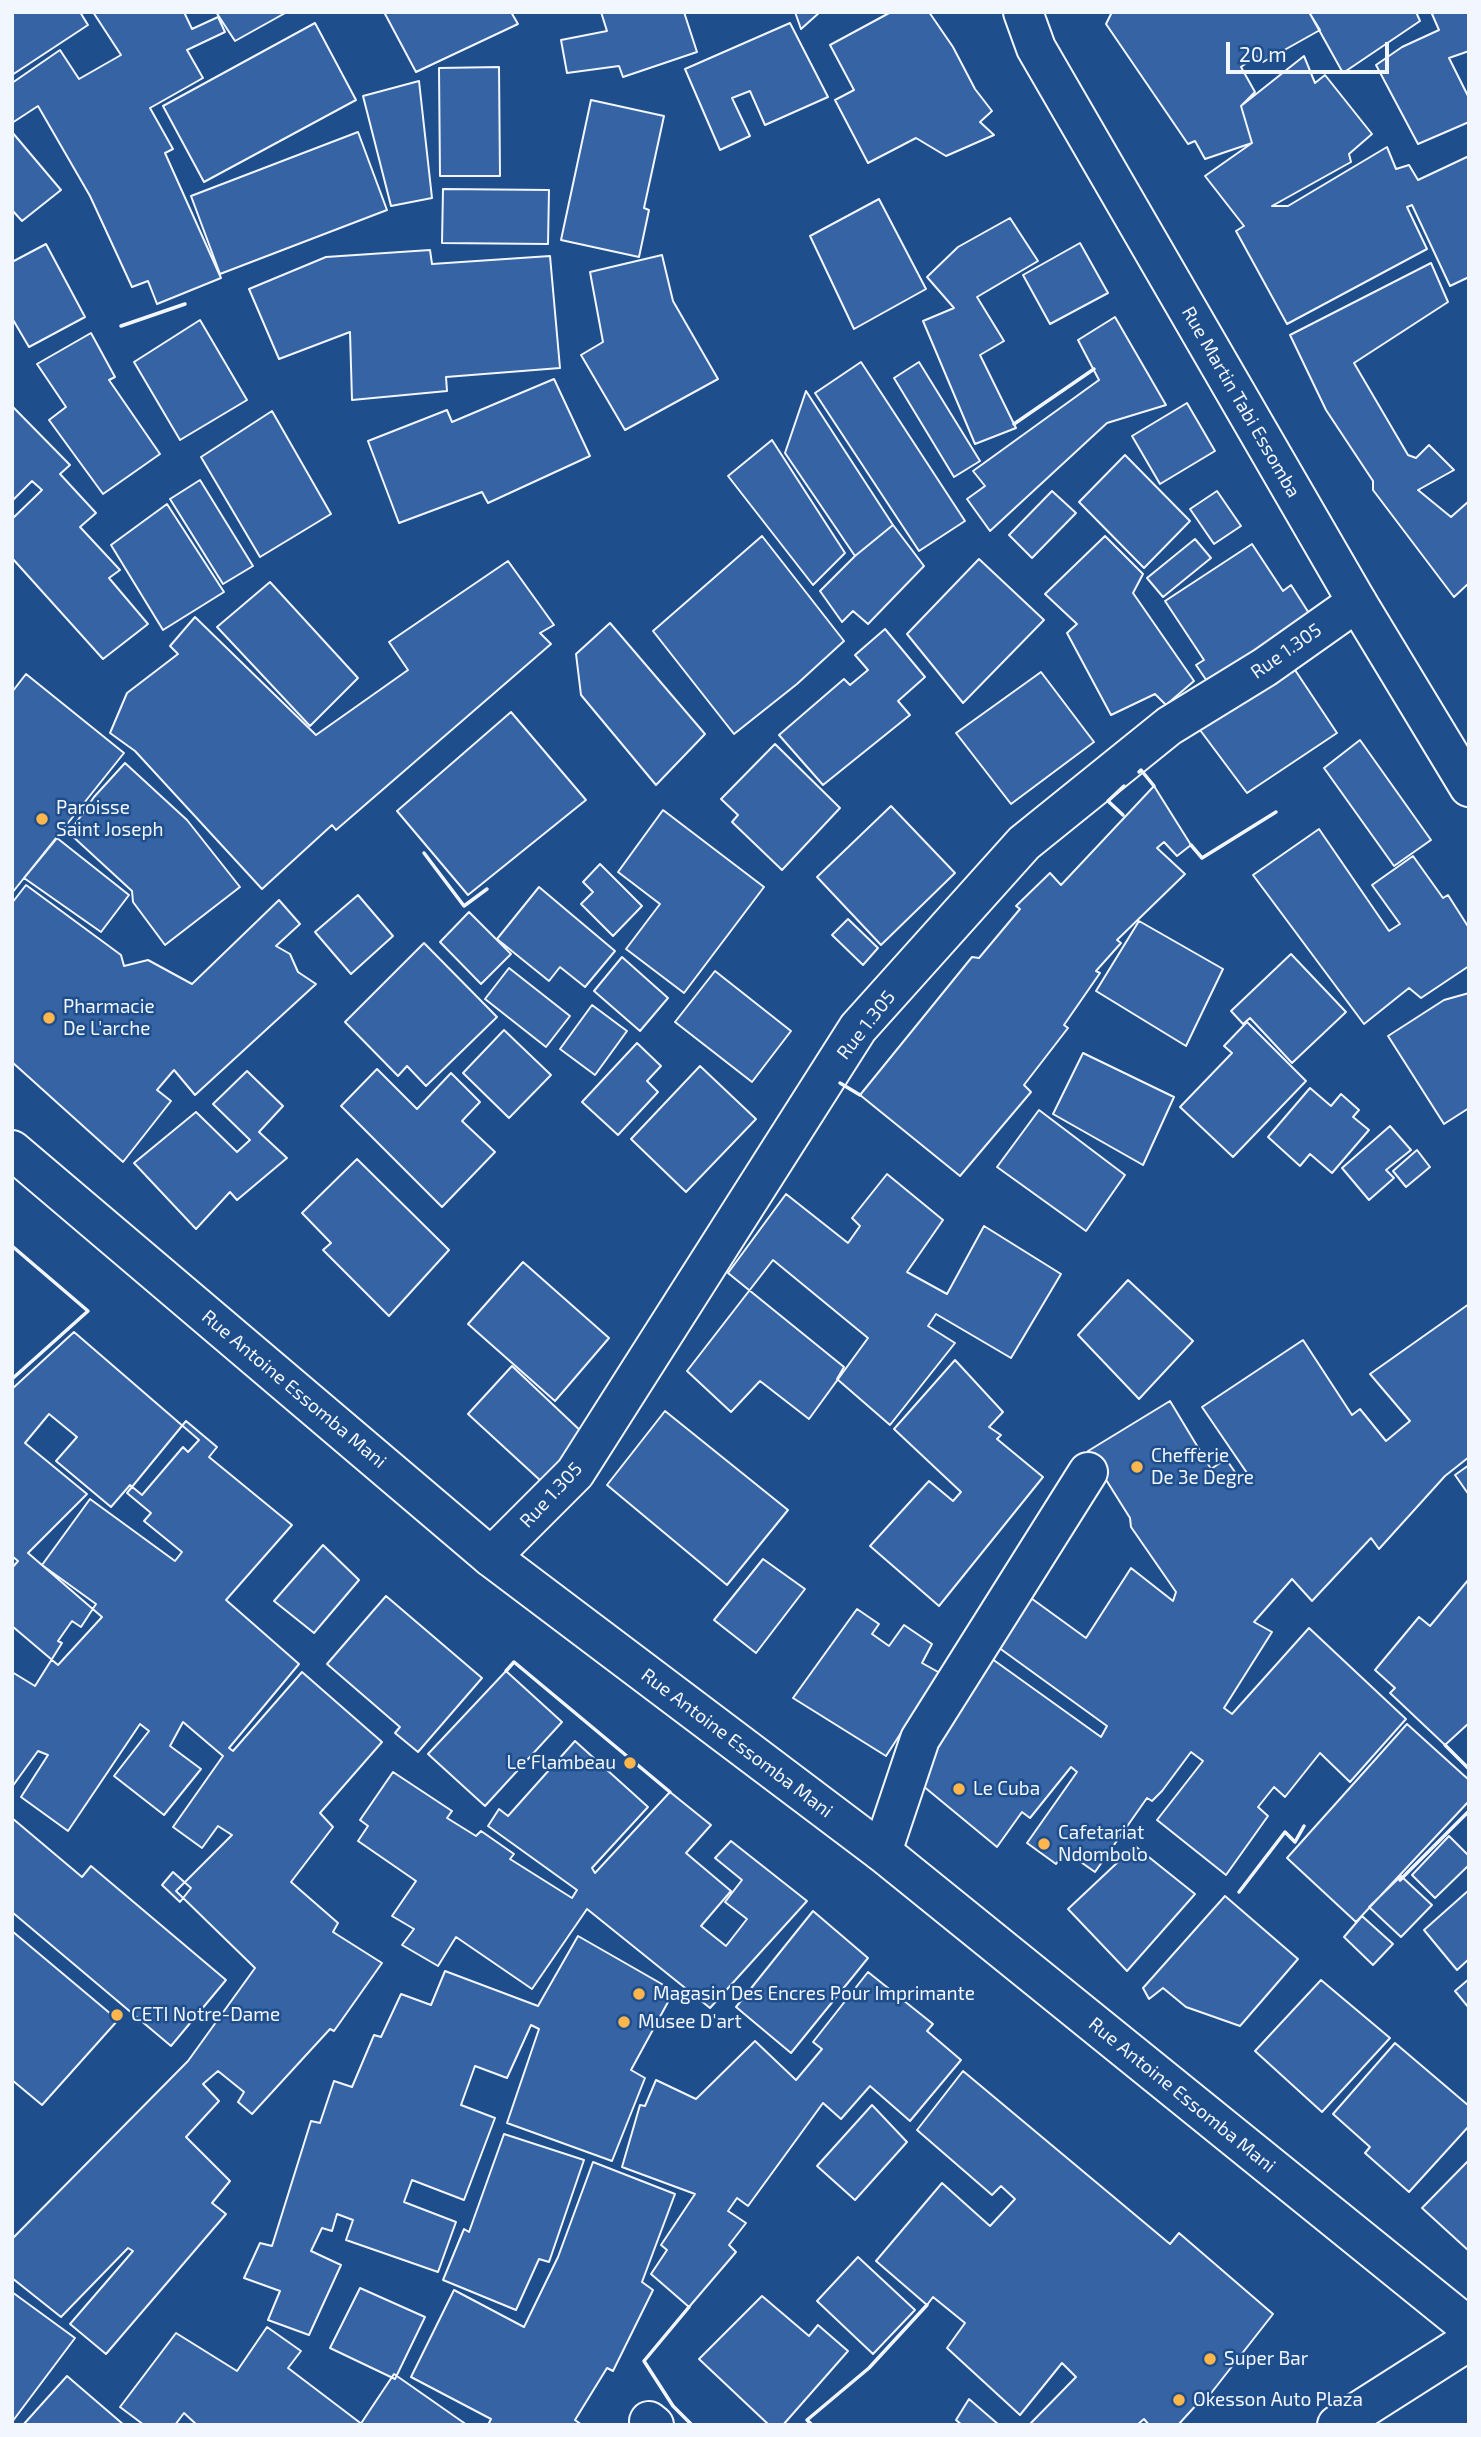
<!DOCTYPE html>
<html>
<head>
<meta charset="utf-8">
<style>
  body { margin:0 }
  #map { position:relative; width:1481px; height:2437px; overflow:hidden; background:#1f4e8c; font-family:"Exo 2",sans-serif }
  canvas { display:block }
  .frame { position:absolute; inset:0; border:14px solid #f2f6ff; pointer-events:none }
  .scale { position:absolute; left:1226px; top:42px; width:163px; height:32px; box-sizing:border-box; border:4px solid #f2f6ff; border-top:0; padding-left:9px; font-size:21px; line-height:24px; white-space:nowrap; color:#f2f6ff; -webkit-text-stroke:5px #1f4e8c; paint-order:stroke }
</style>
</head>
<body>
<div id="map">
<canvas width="1481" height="2437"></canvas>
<div class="frame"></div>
<div class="scale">20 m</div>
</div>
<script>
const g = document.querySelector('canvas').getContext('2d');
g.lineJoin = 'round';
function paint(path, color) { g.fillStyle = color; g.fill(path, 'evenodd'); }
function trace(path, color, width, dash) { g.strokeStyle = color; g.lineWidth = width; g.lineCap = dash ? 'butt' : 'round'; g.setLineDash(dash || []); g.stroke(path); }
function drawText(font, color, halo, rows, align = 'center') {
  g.font = font + ' "Exo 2",sans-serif'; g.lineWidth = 5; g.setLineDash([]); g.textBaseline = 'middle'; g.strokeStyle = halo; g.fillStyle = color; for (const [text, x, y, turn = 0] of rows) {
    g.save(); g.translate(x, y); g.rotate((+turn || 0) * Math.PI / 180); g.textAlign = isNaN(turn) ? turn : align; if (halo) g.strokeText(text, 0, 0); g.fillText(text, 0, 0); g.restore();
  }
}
const building = new Path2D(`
  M12,12H80L88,25L12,75Z
  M93,12H184L192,29L218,17L225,32L187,50L203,78L150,108L173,149L165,153L221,278L157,304L148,281L132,287L90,196L38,106L12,123V83L60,50L79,79L121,55Z
  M216,12H287L235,41Z
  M384,12H511L518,24L416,72Z
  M601,12H684L697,52L623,77L619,66L567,73L561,40L607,31Z
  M795,12H820L801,29Z
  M891,12H929L953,47L975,89L992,111L980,122L994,135L946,156L916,138L868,163L835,100L854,90L830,45Z
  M1112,12H1309L1320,30L1263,62L1256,56L1241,67L1255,92L1241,106L1252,143L1205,159L1195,141L1188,144L1106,24Z
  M1309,12H1416L1420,21L1343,73Z
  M1436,12H1469V51L1449,58L1469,98V122L1418,144L1376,65L1402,47L1439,30L1432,14Z
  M315,23L356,100L204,182L163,106Z
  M790,23L828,97L765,125L750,91L732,98L750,136L720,150L685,69Z
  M1304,56L1315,83L1325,75L1372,134L1349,154L1351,162L1272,206H1288L1387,147L1396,169L1409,165L1418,180L1469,156V277L1450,286L1412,205L1407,207L1427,249L1287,324L1236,231L1244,226L1205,176L1252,143L1241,106Z
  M499,67L500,176H440L439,68Z
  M419,81L432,198L391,206L363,96Z
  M591,100L664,116L644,208L649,210L639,257L561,240Z
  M12,132L61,190L22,221L12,210Z
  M358,132L387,210L220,274L191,196Z
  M443,189L549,190L548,244L442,243Z
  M879,199L926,289L854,329L810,236Z
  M1010,218L1038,261L977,297L1004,341L980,355L1016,428L975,444L923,321L954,308L927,277L958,247Z
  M1080,243L1108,293L1050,324L1023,275Z
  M46,244L85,317L29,347L12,318V262Z
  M430,250L432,264L550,256L560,368L446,377L447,391L352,400L350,332L279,359L249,289L326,257Z
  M662,255L673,301L718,379L625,430L581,355L603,342L590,272Z
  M1431,263L1448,302L1354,363L1408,455L1416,458L1429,445L1454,470L1418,490L1451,517L1469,501V583L1454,597L1373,490V481L1326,410L1290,335Z
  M1115,317L1166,405L1107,423L990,531L967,499L985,486L973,471L1099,380L1078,340Z
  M200,320L247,400L180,440L134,362Z
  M91,333L115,377L109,380L160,454L103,494L49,420L66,407L37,364Z
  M861,362L965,521L919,551L815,393Z
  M919,362L980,461L954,477L894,378Z
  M554,379L590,456L488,503L482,492L399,523L368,441L447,410L452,422Z
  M806,391L893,525L855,556L785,453Z
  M1187,403L1215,451L1160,484L1132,436Z
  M12,406L70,465L60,474L96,513L80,527L120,570L109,578L148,624L103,659L12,558V519L42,490L32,481L12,501Z
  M272,411L331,514L260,557L201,457Z
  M772,440L845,553L813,585L728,476Z
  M1125,455L1190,521L1144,568L1079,502Z
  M200,480L253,566L223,584L170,499Z
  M1052,491L1076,513L1032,558L1009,535Z
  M1217,491L1241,526L1214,544L1190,509Z
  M167,504L224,592L163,630L111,545Z
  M893,525L924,566L868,624L853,611L842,622L820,591L855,556Z
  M762,536L844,641L797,684L734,734L653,631Z
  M1105,536L1143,574L1133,593L1194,681L1166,705L1155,694L1111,715L1067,633L1077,624L1045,594Z
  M1195,539L1211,558L1163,597L1147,578Z
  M1252,544L1283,591L1291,585L1314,621L1213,690L1196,665L1204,660L1165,601Z
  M979,559L1044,620L963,703L907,634Z
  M508,561L554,625L540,633L551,644L336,830L332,825L262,889L135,751L110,733L127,693L178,654L170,646L195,617L316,735L408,670L389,642Z
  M270,582L358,678L310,726L217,627Z
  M610,623L705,734L656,785L581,695L576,654Z
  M885,629L925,677L898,701L910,715L823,785L779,735L844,679L850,685L868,670L855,655Z
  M1293,667L1337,733L1247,793L1200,730Z
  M1041,672L1094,742L1011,804L956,733Z
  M26,674L124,753L12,893V692Z
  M511,712L586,800L468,895L397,811Z
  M1360,740L1431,840L1394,866L1324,768Z
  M775,744L840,808L782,870L732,822L738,815L721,799Z
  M125,763L187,820L240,887L165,945L133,902L132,891L69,833L94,797Z
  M1154,786L1191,845L1177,856L1164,842L1157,848L1185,874L1117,940L1121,943L1096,971L1100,973L1064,1025L1068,1028L1024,1085L1031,1092L960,1176L860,1095L972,957L979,958L1020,909L1016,906L1050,873L1061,885Z
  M891,806L955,873L881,945L817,877Z
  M663,810L764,887L684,993L626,949L660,904L618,872Z
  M1319,829L1389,931L1400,924L1372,885L1413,856L1443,898L1448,895L1469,928V966L1421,998L1409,988L1364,1024L1253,875Z
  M57,838L129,895L101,932L24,878Z
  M600,864L642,906L613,936L581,904L593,892L583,882Z
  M26,885L121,955L124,966L148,960L192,984L279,900L300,924L276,946L290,954L298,972L316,984L195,1095L174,1070L157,1090L171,1101L123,1162L12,1062V903Z
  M539,887L615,951L585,987L560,967L549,981L497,939Z
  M358,895L393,936L351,974L315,932Z
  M469,912L511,954L481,984L440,942Z
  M848,919L878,948L863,965L832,935Z
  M1139,921L1223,969L1186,1046L1096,991Z
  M424,943L497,1017L426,1086L407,1066L398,1076L345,1022Z
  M1291,954L1346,1012L1292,1063L1250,1018L1243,1024L1231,1011Z
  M622,957L668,998L640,1031L594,991Z
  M509,968L570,1016L546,1047L485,999Z
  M715,971L791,1031L752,1082L675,1022Z
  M1469,993V1108L1444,1124L1388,1036L1444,1000Z
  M592,1005L627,1031L595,1075L560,1049Z
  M1247,1022L1306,1081L1233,1157L1180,1107L1232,1053L1224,1046Z
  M504,1030L551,1075L509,1118L463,1073Z
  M637,1043L661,1066L647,1081L658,1092L618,1135L582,1102Z
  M1083,1053L1174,1097L1143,1165L1053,1114Z
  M700,1066L756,1119L686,1192L631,1139Z
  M377,1069L417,1109L451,1073L480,1102L462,1121L495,1152L442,1207L341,1106Z
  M247,1071L283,1106L259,1132L287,1158L237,1200L230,1192L196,1229L134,1163L196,1112L237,1152L250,1140L213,1104Z
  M1310,1088L1331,1106L1341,1094L1359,1110L1353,1117L1369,1130L1332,1173L1310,1154L1300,1166L1268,1137Z
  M1039,1110L1125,1175L1086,1231L997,1167Z
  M1390,1126L1411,1150L1386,1170L1394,1178L1369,1200L1342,1168Z
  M1417,1150L1430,1167L1406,1187L1393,1171Z
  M357,1159L449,1250L389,1316L323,1250L331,1243L302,1213Z
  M887,1174L943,1220L907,1272L947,1294L984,1226L1061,1274L1011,1358L936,1314L928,1326L955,1343L890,1425L837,1379L844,1367L728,1273L786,1194L848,1243L860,1226L852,1218Z
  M773,1260L868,1338L809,1419L760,1381L731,1412L687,1371Z
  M523,1262L609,1338L555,1401L468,1324Z
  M1128,1280L1193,1341L1139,1399L1078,1335Z
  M1469,1304V1457L1445,1476L1379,1549L1371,1538L1312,1601L1292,1579L1254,1622L1272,1632L1224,1708L1232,1714L1309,1628L1406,1719L1350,1782L1320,1753L1285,1797L1274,1787L1258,1807L1268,1816L1226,1875L1157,1820L1203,1761L1191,1752L1162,1791L1152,1801L1147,1798L1095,1872L1065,1851L1056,1864L1027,1843L1077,1772L1071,1767L1030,1818L1022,1812L997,1847L911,1776L988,1656L1101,1737L1107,1726L991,1642L1024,1593L1086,1638L1131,1568L1173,1601L1176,1592L1131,1527L1130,1518L1088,1451L1170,1401L1211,1469L1226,1459L1239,1478L1247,1473L1202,1407L1303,1340L1352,1415L1360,1409L1386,1441L1410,1421L1370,1374Z
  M74,1332L199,1440L188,1452L183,1447L142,1495L130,1485L111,1507L56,1461L77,1437L49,1414L25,1443L87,1494L28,1553L102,1617L58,1665L12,1626V1568L18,1561L12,1556V1389Z
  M955,1360L1003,1412L989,1427L1001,1435L997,1439L1043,1477L939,1606L870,1546L929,1481L953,1501L961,1492L894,1429Z
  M512,1366L585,1435L542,1482L468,1414Z
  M665,1411L788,1510L727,1585L607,1485Z
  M186,1421L217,1447L209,1457L292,1525L226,1600L299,1664L229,1748L233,1751L302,1672L382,1742L320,1813L333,1827L291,1882L338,1923L333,1932L382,1963L334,2031L330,2029L252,2114L238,2102L244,2092L218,2071L203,2084L219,2101L186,2137L230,2181L212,2203L226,2214L106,2354L70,2324L133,2251L128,2248L61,2317L12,2278V2239L188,2061L255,1968L176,1891L232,1835L218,1826L202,1848L173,1827L223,1756L183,1722L170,1746L201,1769L164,1815L114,1776L149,1731L140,1724L68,1831L21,1797L48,1755L38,1751L12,1787V1672L35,1686L62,1643L58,1641L72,1621L81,1627L96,1604L42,1565L90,1499L175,1561L182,1552L144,1521L151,1513L127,1493Z
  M1469,1465V1495L1455,1475Z
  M323,1545L359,1580L314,1633L274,1601Z
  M763,1559L805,1589L756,1653L714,1620Z
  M1469,1579V1723L1445,1745L1390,1693L1395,1688L1375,1670L1419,1617L1430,1626Z
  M386,1596L482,1678L418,1752L395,1733L400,1727L327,1664Z
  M857,1609L879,1624L872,1634L889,1646L904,1625L932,1644L922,1663L940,1673L886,1756L793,1698Z
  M506,1671L562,1722L485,1806L428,1754Z
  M1407,1724L1469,1780V1801L1356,1922L1287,1858Z
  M575,1741L648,1807L592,1868L595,1873L670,1792L711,1825L686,1853L731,1891L701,1926L726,1946L747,1919L725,1902L742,1880L715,1858L731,1841L807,1901L710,2008L587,1909L532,1989L456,1937L438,1966L402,1945L414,1929L392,1916L416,1881L358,1841L368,1826L360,1820L393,1772L452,1811L447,1818L476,1836L481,1831L514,1854L510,1859L572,1898L577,1890L488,1826L499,1809L508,1816Z
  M12,1818L82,1877L91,1866L226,1980L171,2046L12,1912Z
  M1449,1836L1469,1856V1865L1435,1898L1412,1875Z
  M1135,1846L1195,1894L1127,1971L1068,1909Z
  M173,1872L191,1888L180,1902L162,1885Z
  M1401,1876L1432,1905L1401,1937L1369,1907Z
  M1469,1890V1959L1457,1970L1424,1930Z
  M1225,1896L1298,1959L1240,2026L1186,2007L1163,1988L1149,1999L1143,1988Z
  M813,1911L868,1958L791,2053L736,2007Z
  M1362,1916L1393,1944L1373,1965L1344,1937Z
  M12,1931L118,2020L42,2105L12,2080Z
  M578,1936L674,1991L631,2070L645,2078L612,2161L507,2123L539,2029L531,2025L507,2078L475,2066L461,2105L495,2118L464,2200L412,2180L404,2202L456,2222L438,2272L346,2240L353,2220L337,2214L332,2231L322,2228L311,2251L341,2265L309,2335L268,2320L280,2291L244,2278L260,2243L272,2246L311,2121L320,2123L334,2081L352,2087L374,2035L381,2037L401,1994L431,2005L445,1971L538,2006Z
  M868,1972L933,2024L927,2031L961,2060L910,2121L870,2086L841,2119L823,2103L748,2206L737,2198L728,2211L746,2223L729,2245L736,2252L689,2307L651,2274L667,2250L661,2245L695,2194L622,2167L640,2105L645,2106L656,2080L696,2099L755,2041L796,2080L822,2049L813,2042Z
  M1469,1979V2008L1455,1991Z
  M1321,1980L1390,2038L1322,2112L1255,2051Z
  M1395,2043L1469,2106V2126L1409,2192L1365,2153L1370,2147L1333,2114Z
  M963,2071L1170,2244L1179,2233L1273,2314L1201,2406L1199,2402L1178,2425H1149L1144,2419L1137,2425H1029L1076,2377L1062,2363L1020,2415L947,2348L965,2323L933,2297L927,2305L876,2261L942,2183L990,2226L1015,2199L1001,2186L992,2195L917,2130Z
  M872,2105L907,2142L855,2200L817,2166Z
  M504,2134L584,2160L549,2262L539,2259L516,2310L443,2280L464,2229L469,2232Z
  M1469,2160V2251L1422,2208Z
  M593,2162L675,2194L642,2282L653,2290L613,2371L607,2368L575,2420L582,2425H488L491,2419L411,2377L454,2290L524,2327L558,2257Z
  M858,2257L915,2310L873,2354L817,2301Z
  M360,2288L425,2317L395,2379L330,2348Z
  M12,2292L75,2338L12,2422Z
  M762,2296L809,2336L818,2325L848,2351L783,2425H769L699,2359Z
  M267,2327L301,2351L288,2368L363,2425H197L184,2413L175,2425H144L120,2407L176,2333L237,2371Z
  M394,2374L467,2425H360Z
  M67,2376L124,2425H23Z
  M969,2399L999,2425H962L956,2420Z`);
const street = new Path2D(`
  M491,1557L575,1473L858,1028L1024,843L1169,726L1265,667L1357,602
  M882,1852L920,1739L1088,1472
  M649,2421L654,2425`);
const secondary = new Path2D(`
  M1337,2425L1469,2341`);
const primary = new Path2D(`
  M1023,12L1036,48L1357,602L1469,787
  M12,1150L491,1557L882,1852L1469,2327`);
const wall = new Path2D(`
  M121,326L185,304
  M1014,424L1094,369
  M1139,772L1141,770L1154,786
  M1123,815L1108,801L1124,786
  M1191,845L1202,858L1276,812
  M424,853L464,906L487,889
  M840,1083L860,1095
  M12,1246L88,1311L12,1379
  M506,1671L514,1662L670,1792
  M1445,1745L1469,1769
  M1400,1880L1469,1811
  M1239,1892L1285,1832L1295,1842L1304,1826
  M689,2307L644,2361L673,2406L692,2425
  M812,2425L807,2420L869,2368L927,2305`);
const markers = [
  [42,819,7,"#ffb74d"],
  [49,1018,7,"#ffb74d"],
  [1137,1467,7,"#ffb74d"],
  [630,1763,7,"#ffb74d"],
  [959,1789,7,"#ffb74d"],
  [1044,1844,7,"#ffb74d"],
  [639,1994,7,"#ffb74d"],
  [117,2015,7,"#ffb74d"],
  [624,2022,7,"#ffb74d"],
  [1210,2359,7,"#ffb74d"],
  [1179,2400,7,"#ffb74d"]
];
const streetNames = [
  ["Rue Martin Tabi Essomba",1241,402,60],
  ["Rue 1.305",1286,651,-35],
  ["Rue 1.305",866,1025,-52],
  ["Rue Antoine Essomba Mani",294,1389,40],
  ["Rue 1.305",551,1495,-47],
  ["Rue Antoine Essomba Mani",737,1743,37],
  ["Rue Antoine Essomba Mani",1182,2095,39]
];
const poiNames = [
  ["Paroisse",56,808],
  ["Saint Joseph",56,830],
  ["Pharmacie",63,1007],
  ["De L'arche",63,1029],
  ["Chefferie",1151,1456],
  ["De 3e Degre",1151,1478],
  ["Le Flambeau",616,1763,"right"],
  ["Le Cuba",973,1789],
  ["Cafetariat",1058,1833],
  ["Ndombolo",1058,1855],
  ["Magasin Des Encres Pour Imprimante",653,1994],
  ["CETI Notre-Dame",131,2015],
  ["Musee D'art",638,2022],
  ["Super Bar",1224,2359],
  ["Okesson Auto Plaza",1193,2400]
];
paint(building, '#3563a3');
trace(building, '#f2f6ff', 2);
trace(street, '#f2f6ff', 42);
trace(secondary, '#f2f6ff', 42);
trace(primary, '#f2f6ff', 42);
trace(street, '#1f4e8c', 38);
trace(secondary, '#1f4e8c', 38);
trace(primary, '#1f4e8c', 38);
trace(wall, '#f2f6ff', 3.5);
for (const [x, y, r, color] of markers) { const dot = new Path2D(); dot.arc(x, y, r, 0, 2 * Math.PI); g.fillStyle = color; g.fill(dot); trace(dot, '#1f4e8c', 2.5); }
drawText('19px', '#f2f6ff', '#1f4e8c', streetNames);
drawText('19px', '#f2f6ff', '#1f4e8c', poiNames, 'left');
</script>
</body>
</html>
